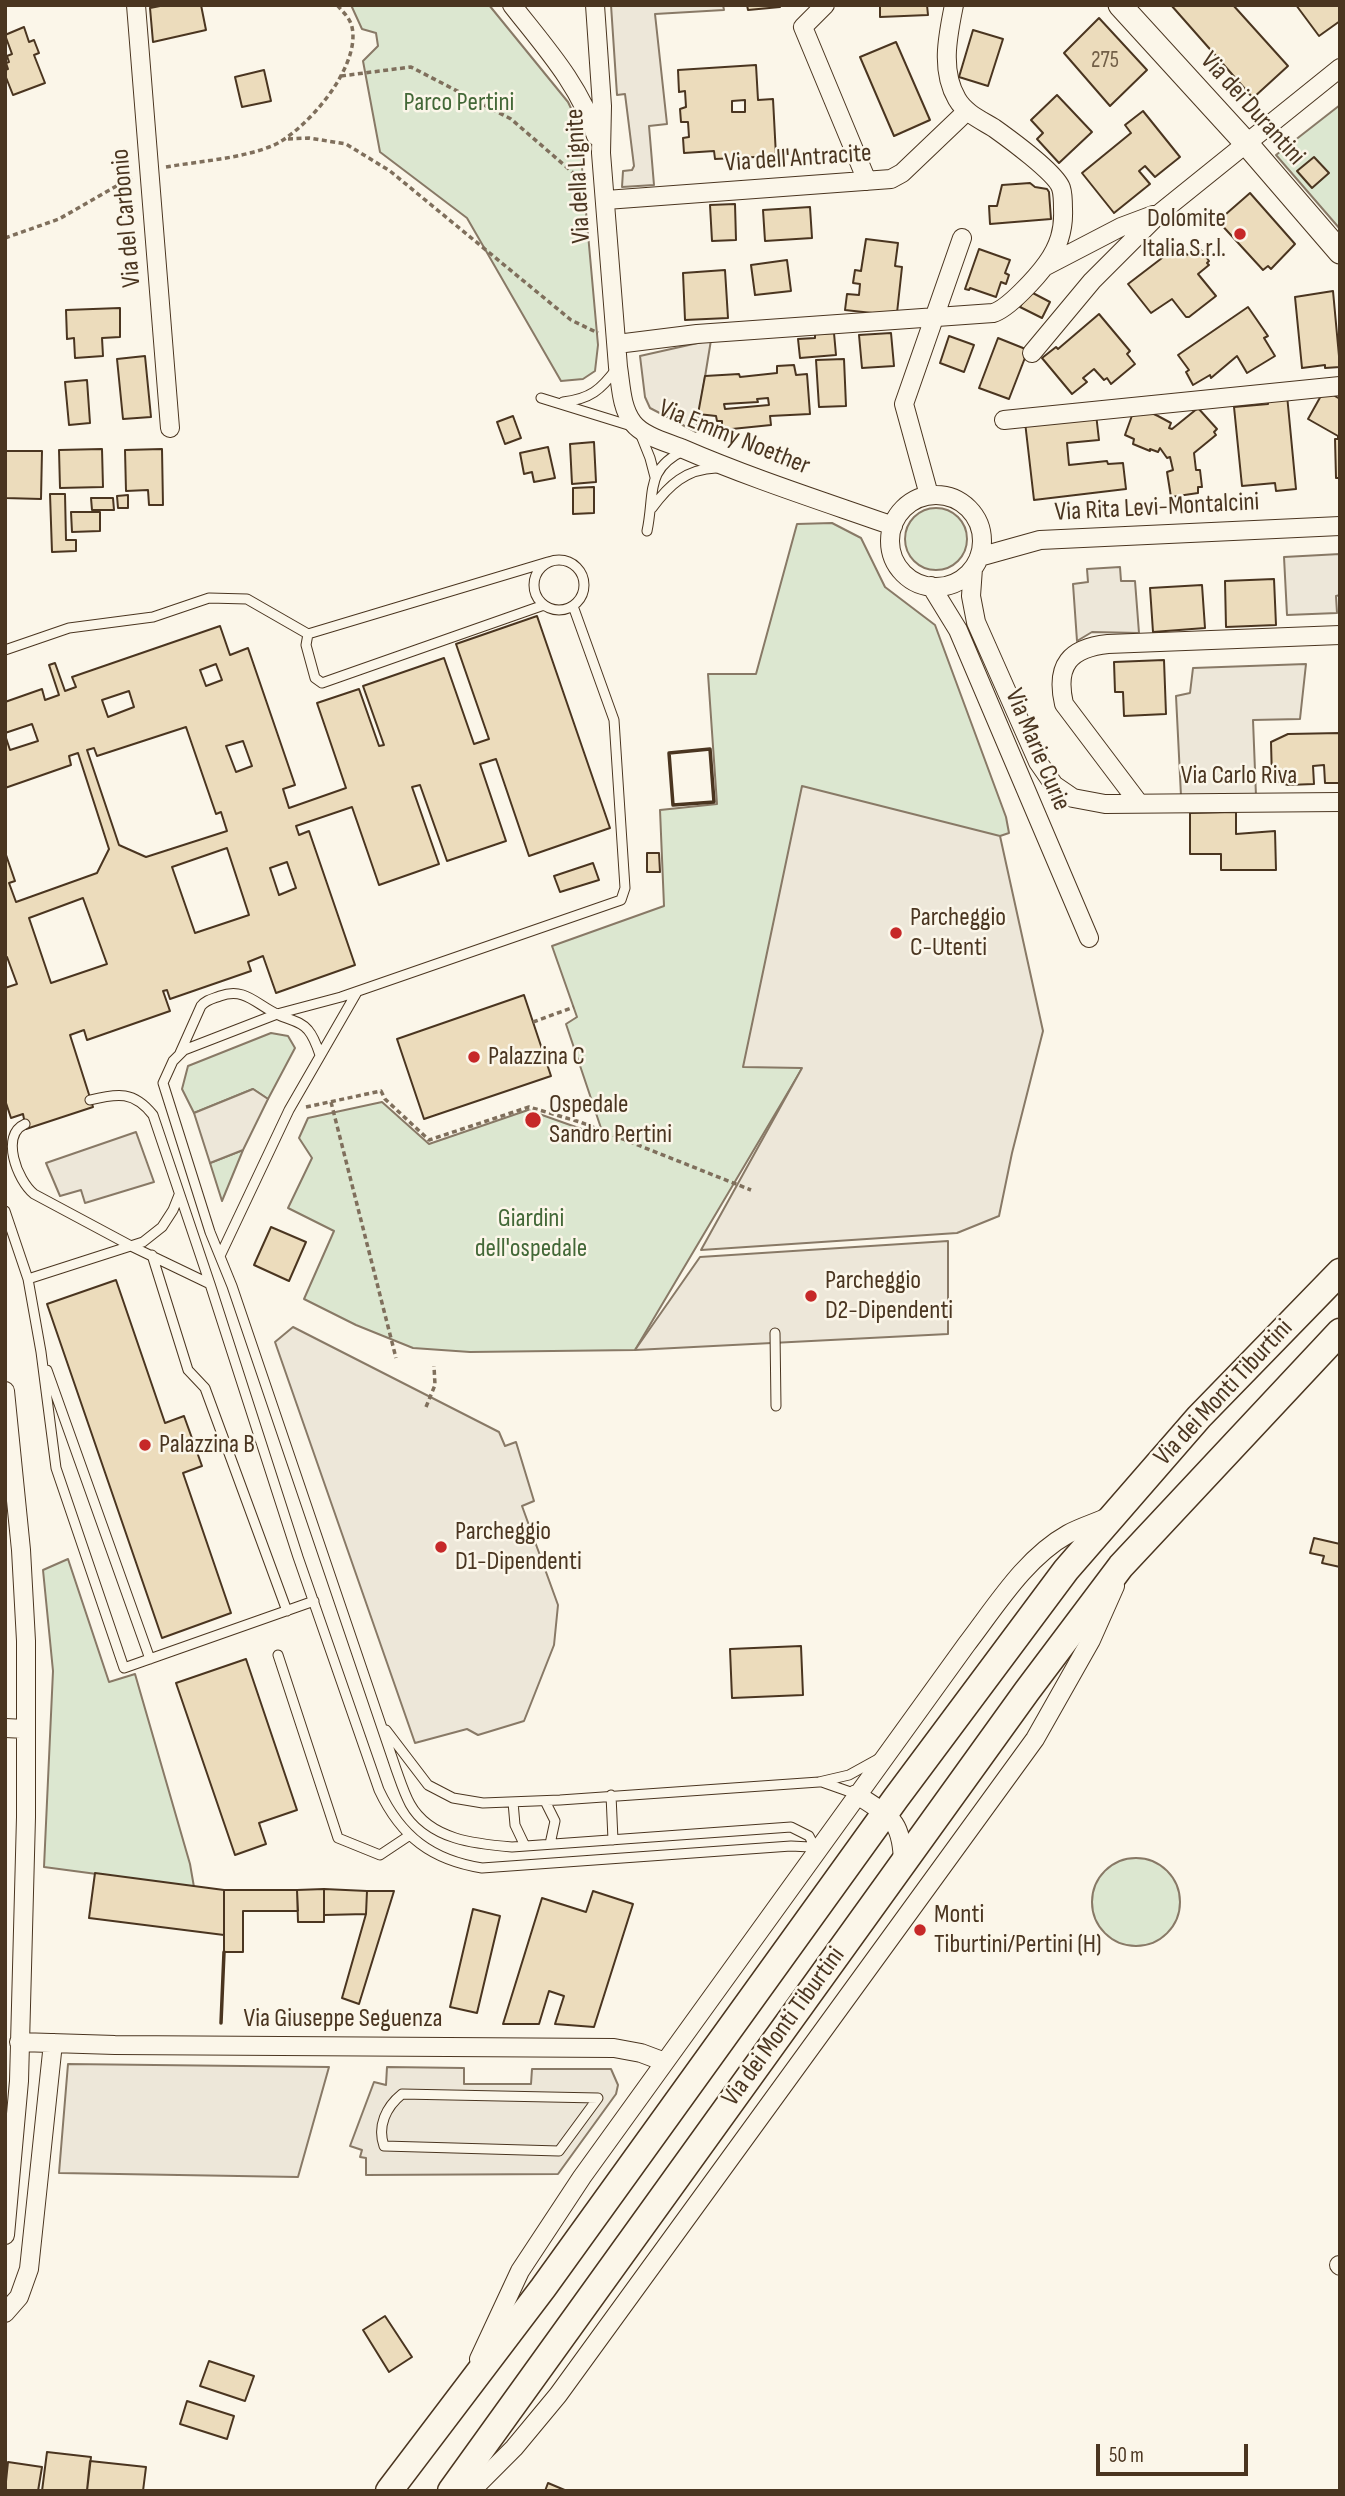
<!DOCTYPE html>
<html>
<head>
<meta charset="utf-8">
<style>
  body { margin:0 }
  #map { position:relative; width:1345px; height:2496px; overflow:hidden; background:#fbf6e9; font-family:"Sofia Sans Condensed",sans-serif }
  canvas { display:block }
  .frame { position:absolute; inset:0; border:7px solid #4a3520; pointer-events:none }
  .scale { position:absolute; left:1096px; top:2444px; width:152px; height:32px; box-sizing:border-box; border:4px solid #4a3520; border-top:0; padding-left:9px; font-size:21px; line-height:24px; white-space:nowrap; color:#4a3520; -webkit-text-stroke:5px #fbf6e9; paint-order:stroke }
</style>
</head>
<body>
<div id="map">
<canvas width="1345" height="2496"></canvas>
<div class="frame"></div>
<div class="scale">50 m</div>
</div>
<script>
const g = document.querySelector('canvas').getContext('2d');
g.lineJoin = 'round';
function paint(path, color) { g.fillStyle = color; g.fill(path, 'evenodd'); }
function trace(path, color, width, dash) { g.strokeStyle = color; g.lineWidth = width; g.lineCap = dash ? 'butt' : 'round'; g.setLineDash(dash || []); g.stroke(path); }
function drawText(font, color, halo, rows, align = 'center') {
  g.font = font + ' "Sofia Sans Condensed",sans-serif'; g.lineWidth = 5; g.setLineDash([]); g.textBaseline = 'middle'; g.strokeStyle = halo; g.fillStyle = color; for (const [text, x, y, turn = 0] of rows) {
    g.save(); g.translate(x, y); g.rotate((+turn || 0) * Math.PI / 180); g.textAlign = isNaN(turn) ? turn : align; if (halo) g.strokeText(text, 0, 0); g.fillText(text, 0, 0); g.restore();
  }
}
const green = new Path2D(`
  M351,5H489L568,102L578,123L598,345L595,371L583,379L561,381L467,218L380,152L363,61L378,46L376,33L362,29Z
  M1340,105V229L1276,155Z
  M905 539a31 31 0 1 1 62 0a31 31 0 1 1-62 0Z
  M832,523L861,538L885,587L935,625L1006,817L1009,833L1000,836L744,1067H803L635,1350L470,1352L413,1348L356,1325L304,1299L334,1231L288,1208L312,1158L299,1138L308,1118L382,1102L429,1144L528,1110L604,1137L566,1024L577,1017L552,946L664,906L660,810L717,804L708,674H756L797,524Z
  M271,1033L288,1036L295,1048L268,1099L253,1089L194,1113L182,1089L188,1066Z
  M243,1150L222,1201L210,1163Z
  M68,1559L109,1682L135,1674L190,1864L194,1887L44,1867L53,1671L43,1570Z
  M1092 1902a44 44 0 1 1 88 0a44 44 0 1 1-88 0Z`);
const parking = new Path2D(`
  M611,5H723L724,10L655,14L667,124L649,126L654,185L622,187L623,171L632,170L634,166L625,94L617,95Z
  M711,340L696,432L650,408L645,397L640,356Z
  M1340,554V595L1336,596L1337,613L1287,615L1284,557Z
  M1120,567L1121,581H1135L1139,633L1092,632L1077,641L1073,584L1088,582L1087,569Z
  M1306,664L1300,719L1253,720L1256,796H1181L1176,696L1190,693L1193,668Z
  M802,786L1000,836L1043,1031L1012,1153L999,1216L957,1233L701,1250L802,1068L743,1067Z
  M253,1089L268,1099L243,1150L210,1163L194,1113Z
  M136,1132L154,1182L85,1203L81,1190L60,1196L46,1163Z
  M948,1241V1334L635,1350L700,1257Z
  M293,1327L499,1432L505,1446L516,1442L534,1501L522,1506L558,1605L554,1645L524,1721L478,1735L467,1729L415,1743L275,1342Z
  M68,2064L329,2067L298,2177L59,2173Z
  M387,2067L464,2068V2084H531L532,2069H611L618,2085L616,2094L558,2174L366,2175V2158L360,2157L362,2150L350,2146L374,2082L386,2085Z`);
const building = new Path2D(`
  M165,5H201L206,30L153,42L150,8Z
  M747,5H780V7L748,10Z
  M880,5H927L928,15L880,17Z
  M1171,5H1233L1288,66L1253,98Z
  M1296,5H1340V21L1319,36Z
  M1099,18L1147,70L1110,106L1064,53Z
  M24,27L29,42L34,40L39,53L34,55L45,83L13,95L5,75V70L8,69L6,63L9,62L7,56L12,54L5,35Z
  M973,30L1003,39L988,86L959,77Z
  M896,42L930,120L894,136L860,57Z
  M756,65L758,100L773,99L776,156L715,159L714,151L684,153L683,138L689,137L688,122H681L680,109L686,107L685,91L679,92L678,70ZM745,100V112H732V101Z
  M264,70L271,101L242,107L235,77Z
  M1057,95L1092,132L1059,163L1037,139L1043,133L1031,120Z
  M1143,111L1180,157L1155,177L1145,166L1139,171L1150,184L1114,213L1082,173L1131,133L1125,125Z
  M1314,157L1329,173L1312,188L1297,171Z
  M1030,183L1035,187L1047,189L1049,192L1051,219L990,224L989,206H997L1002,185Z
  M1250,193L1295,244L1271,269L1268,266L1263,270L1218,221Z
  M735,204L736,240L712,241L710,205Z
  M810,207L812,238L765,241L763,210Z
  M866,239L898,243L895,266L902,267L897,313L890,315L845,310L847,294L859,295L860,284L853,283L855,270L861,271Z
  M1179,245L1187,255L1196,249L1198,252L1201,250L1209,261L1207,263L1209,265L1198,274L1216,296L1189,317H1186L1172,299L1151,313L1128,284Z
  M979,249L1010,260L1005,273L1009,275L1006,284L1001,282L996,297L970,288L969,290L965,289Z
  M787,260L791,291L755,295L751,265Z
  M725,270L728,318L685,320L683,273Z
  M1029,291L1050,302L1042,318L1020,307Z
  M1333,291L1340,367L1325,368V365L1302,368L1295,297Z
  M1248,307L1268,336L1264,338L1275,356L1247,373L1237,356L1211,378L1210,375L1193,385L1186,372L1189,370L1178,355Z
  M120,308V337L102,338L103,356L75,358L74,338L67,339L66,310Z
  M1099,314L1130,351L1127,354L1135,364L1111,384L1107,378L1104,380L1094,369L1083,378L1087,382L1072,394L1042,358L1056,347L1058,349Z
  M834,333L836,355L800,358L798,339L815,338V334Z
  M891,333L894,366L862,368L859,335Z
  M949,336L974,345L964,372L940,363Z
  M998,338L1028,350L1009,399L979,388Z
  M145,356L151,417L123,419L117,359Z
  M844,359L846,406L819,407L816,360Z
  M794,365L796,375L807,374L810,414L770,416L771,425L722,430V421H717L716,416L698,414L705,376L739,374L740,377L777,373V366ZM768,398L769,405L725,409L724,404L758,402L757,399Z
  M87,380L90,423L69,425L65,382Z
  M1328,392L1340,399V478H1336L1335,439H1338V436L1308,419L1322,394Z
  M1287,395L1296,489L1276,491L1275,483L1242,486L1234,407L1268,404V397Z
  M1198,408L1217,429L1214,432L1216,435L1194,453L1196,470H1200L1202,487H1198V493L1171,497L1167,472L1173,470L1170,457L1167,458L1160,448L1158,452L1150,449V451L1133,444L1134,439L1125,435L1134,410L1143,409L1158,416L1171,423L1169,428L1172,429Z
  M1096,414L1099,440L1067,443L1069,465L1107,461L1108,464L1123,463L1126,489L1034,500L1025,422Z
  M513,416L521,438L505,444L497,422Z
  M594,442L596,482L572,484L570,444Z
  M548,447L555,478L534,482L532,472L524,474L520,453Z
  M102,449L103,487L60,488L59,450Z
  M162,449L163,505H149L148,490L126,491L125,450Z
  M5,451H42L41,499L5,498Z
  M594,487V513L573,514V488Z
  M50,494H65L66,540H76V551L52,552Z
  M128,495V508H118L117,496Z
  M91,498H113L114,510H92Z
  M71,512H100V531L72,532Z
  M1274,579L1276,625L1226,627L1225,581Z
  M1202,585L1205,628L1153,632L1150,588Z
  M537,616L610,828L529,856L496,759L480,764L506,841L447,861L420,785L412,787L439,864L379,885L352,807L296,826L299,835L309,831L355,965L276,993L263,956L248,962L251,971L170,999L167,990L163,991L170,1011L87,1040L84,1030L70,1035L93,1107L26,1129L23,1114L11,1118L5,1100V988L17,984L7,957L5,958V852L15,881L9,883L16,902L97,873L109,849L78,753L69,756L71,765L5,788V735L10,750L38,741L32,724L5,733V702L42,689L45,700L59,695L49,665L55,663L65,691L76,687L72,677L220,626L230,655L248,648L295,785L283,789L289,808L346,788L317,703L359,689L379,746L384,745L363,686L444,658L474,744L489,739L456,644ZM216,664L222,680L206,686L200,670ZM129,691L134,707L108,717L102,700ZM186,727L216,814L221,812L227,831L146,857L119,845L87,750L94,748L97,756ZM243,741L252,766L236,772L226,746ZM227,848L249,915L195,933L172,867ZM287,862L296,888L279,895L270,868ZM83,898L107,964L51,983L29,918Z
  M1164,660L1166,714L1124,716L1123,692H1115L1114,662Z
  M1340,733V783H1325L1324,765L1313,766L1314,784L1288,785L1272,780L1271,742L1288,734Z
  M1236,812V834L1275,831L1276,870H1221V854H1190V813Z
  M647,853H659L660,872H647Z
  M593,863L599,880L560,892L554,876Z
  M524,995L551,1076L424,1119L397,1039Z
  M271,1227L306,1242L289,1281L254,1265Z
  M116,1280L165,1423L184,1416L202,1466L183,1473L231,1613L162,1638L47,1304Z
  M1314,1538L1340,1544V1567L1322,1563L1324,1556L1310,1553Z
  M801,1646L803,1695L732,1698L730,1649Z
  M246,1659L297,1810L259,1823L266,1844L235,1855L176,1683Z
  M95,1873L224,1890V1935L89,1918Z
  M324,1889L367,1891L366,1914L324,1915Z
  M324,1889V1922H298L297,1890Z
  M224,1890H297L298,1911H243V1952H224Z
  M367,1891H394L359,2004L342,1998L366,1914Z
  M593,1891L633,1904L594,2027L555,2024L564,1996L549,1991L539,2024H503L542,1898L586,1912Z
  M473,1909L500,1916L477,2013L450,2007Z
  M385,2316L412,2357L389,2372L363,2330Z
  M209,2361L254,2376L245,2401L200,2386Z
  M187,2401L234,2416L227,2439L180,2424Z
  M47,2452L91,2457L87,2491H42Z
  M90,2461L146,2467L143,2491L87,2490Z
  M8,2462L42,2467L38,2491H5Z
  M548,2483L567,2491H545Z`);
const path = new Path2D(`
  M341,76L411,67L511,119L585,183
  M288,139L309,138L346,144L390,171L571,320L598,333
  M166,167C200,161 239,159 272,146C306,131 361,67 352,27C350,18 343,12 337,5
  M5,238L59,219L132,177
  M533,1022L574,1007
  M331,1102L396,1358
  M306,1107L381,1091L385,1099L429,1140L529,1107L580,1122L751,1190
  M426,1407L435,1385L434,1366`);
const service = new Path2D(`
  M541,398L638,428L650,458L655,477
  M563,402C590,399 601,390 617,368
  M652,508C669,485 686,469 716,468
  M647,531C655,494 644,469 685,450
  M534 585a25 25 0 1 1 50 0a25 25 0 1 1-50 0Z
  M573,606L614,720L625,888L621,900L341,997L277,1014L184,1050L173,1061L163,1083L210,1232L232,1286L396,1769C400,1780 404,1793 410,1804C430,1840 476,1844 512,1847L791,1827L809,1836L817,1851
  M308,634L306,645L315,678L322,683L544,605
  M5,650L69,628L153,617L209,598L247,599L308,634L548,562
  M180,1053L201,1006C206,1000 212,999 220,996C246,987 256,1005 279,1015C289,1020 301,1021 308,1030C314,1037 317,1046 320,1055
  M25,1124C0,1135 17,1180 34,1194L133,1247L210,1284L153,1115C134,1091 118,1093 90,1100
  M5,1211L28,1279L41,1352L56,1468L124,1668L314,1601
  M152,1255L188,1370L205,1388L287,1611
  M220,1256L289,1110L357,992
  M28,1279L143,1242L162,1227L173,1210L179,1195
  M210,1284L298,1557L379,1790C401,1837 432,1860 482,1868L791,1846L810,1847L817,1851
  M775,1333L776,1406
  M47,1370L150,1659
  M278,1655L338,1838L380,1855L410,1835
  M386,1730L428,1785L453,1798L483,1803L560,1800L819,1782L849,1775L878,1759
  M822,1782L856,1794
  M611,1795L613,1840
  M545,1801L555,1821L550,1844
  M513,1802L515,1825L525,1846
  M402,2094L598,2098L559,2151L384,2146C377,2126 386,2107 402,2094Z`);
const minor = new Path2D(`
  M136,5L170,428
  M512,5C544,46 580,85 596,136
  M595,5L602,106L601,153L618,367C621,385 621,408 633,423C643,436 666,442 681,448C750,478 822,501 893,526
  M825,5L803,27L867,181
  M606,200L891,179L902,173L967,111
  M1046,266L1121,227L1153,215
  M617,344L697,334L993,313C1008,309 1037,277 1047,263C1059,246 1064,230 1063,209C1063,202 1063,194 1061,188C1056,173 1008,138 994,128C981,120 965,113 957,99C940,70 948,35 954,5
  M1032,353L1092,281L1160,213L1340,68
  M1004,420L1340,386
  M929,495L904,404L962,238
  M890 541a46 46 0 1 1 92 0a46 46 0 1 1-92 0Z
  M979,557L1040,540L1340,526
  M973,568L971,596L976,622L1038,762L1054,785L1073,798L1105,804L1340,802
  M931,586L958,630L1089,938
  M1138,802L1064,704C1055,665 1070,648 1108,644L1340,635
  M5,1391L21,1550L26,1641V1817L19,2081L5,2235
  M5,1728L26,1729
  M856,1794C890,1817 902,1819 903,1863
  M19,2042L115,2045L614,2048L641,2053L665,2062
  M1339,2265L1340,2266
  M5,2313L19,2297L29,2269L53,2043
  M479,2359L520,2271L582,2177L966,1645C996,1606 1025,1558 1068,1534C1081,1527 1095,1523 1108,1517
  M471,2491L514,2448L558,2395L1035,1739L1091,1640L1115,1586`);
const tertiary = new Path2D(`
  M1120,5L1246,143L1340,252`);
const secondary = new Path2D(`
  M389,2491L543,2288L896,1798L1066,1570L1199,1417L1340,1272
  M451,2491L1027,1691L1121,1566L1340,1332`);
const wall = new Path2D(`
  M710,749L714,802L673,805L669,753Z
  M221,2023L224,1952`);
const markers = [
  [1240,234,7,"#c62828"],
  [896,933,7,"#c62828"],
  [474,1057,7,"#c62828"],
  [533,1120,9,"#c62828"],
  [811,1296,7,"#c62828"],
  [145,1445,7,"#c62828"],
  [441,1547,7,"#c62828"],
  [920,1930,7,"#c62828"]
];
const numberNames = [
  ["275",1105,61]
];
const parkNames = [
  ["Parco Pertini",459,103],
  ["Giardini",531,1219],
  ["dell'ospedale",531,1249]
];
const streetNames = [
  ["Via dei Durantini",1252,109,48],
  ["Via dell'Antracite",798,159,-4],
  ["Via della Lignite",579,176,-93],
  ["Via del Carbonio",127,218,-95],
  ["Via Emmy Noether",734,438,22],
  ["Via Rita Levi-Montalcini",1157,508,-3],
  ["Via Marie Curie",1037,750,67],
  ["Via Carlo Riva",1239,776],
  ["Via dei Monti Tiburtini",1224,1393,-47],
  ["Via Giuseppe Seguenza",343,2019],
  ["Via dei Monti Tiburtini",784,2027,-54]
];
const poiNames = [
  ["Dolomite",1226,219,"right"],
  ["Italia S.r.l.",1226,249,"right"],
  ["Parcheggio",910,918],
  ["C-Utenti",910,948],
  ["Palazzina C",488,1057],
  ["Ospedale",549,1105],
  ["Sandro Pertini",549,1135],
  ["Parcheggio",825,1281],
  ["D2-Dipendenti",825,1311],
  ["Palazzina B",159,1445],
  ["Parcheggio",455,1532],
  ["D1-Dipendenti",455,1562],
  ["Monti",934,1915],
  ["Tiburtini/Pertini (H)",934,1945]
];
paint(green, '#dce7d0');
trace(green, '#887966', 2);
paint(parking, '#ede7d9');
trace(parking, '#887966', 2);
paint(building, '#ecdcbc');
trace(building, '#4a3520', 2);
trace(service, '#4a3520', 11);
trace(minor, '#4a3520', 20);
trace(tertiary, '#4a3520', 25);
trace(secondary, '#4a3520', 29);
trace(path, '#7f6f5c', 3.5, [5, 3.5]);
trace(service, '#fbf6e9', 9);
trace(minor, '#fbf6e9', 18);
trace(tertiary, '#fbf6e9', 23);
trace(secondary, '#fbf6e9', 26);
trace(wall, '#4a3520', 3.5);
for (const [x, y, r, color] of markers) { const dot = new Path2D(); dot.arc(x, y, r, 0, 2 * Math.PI); g.fillStyle = color; g.fill(dot); trace(dot, '#fbf6e9', 2.5); }
drawText('23px', '#725f47', null, numberNames);
drawText('26px', '#436837', '#fbf6e9', parkNames);
drawText('26px', '#4a3520', '#fbf6e9', streetNames);
drawText('26px', '#4a3520', '#fbf6e9', poiNames, 'left');
</script>
</body>
</html>
